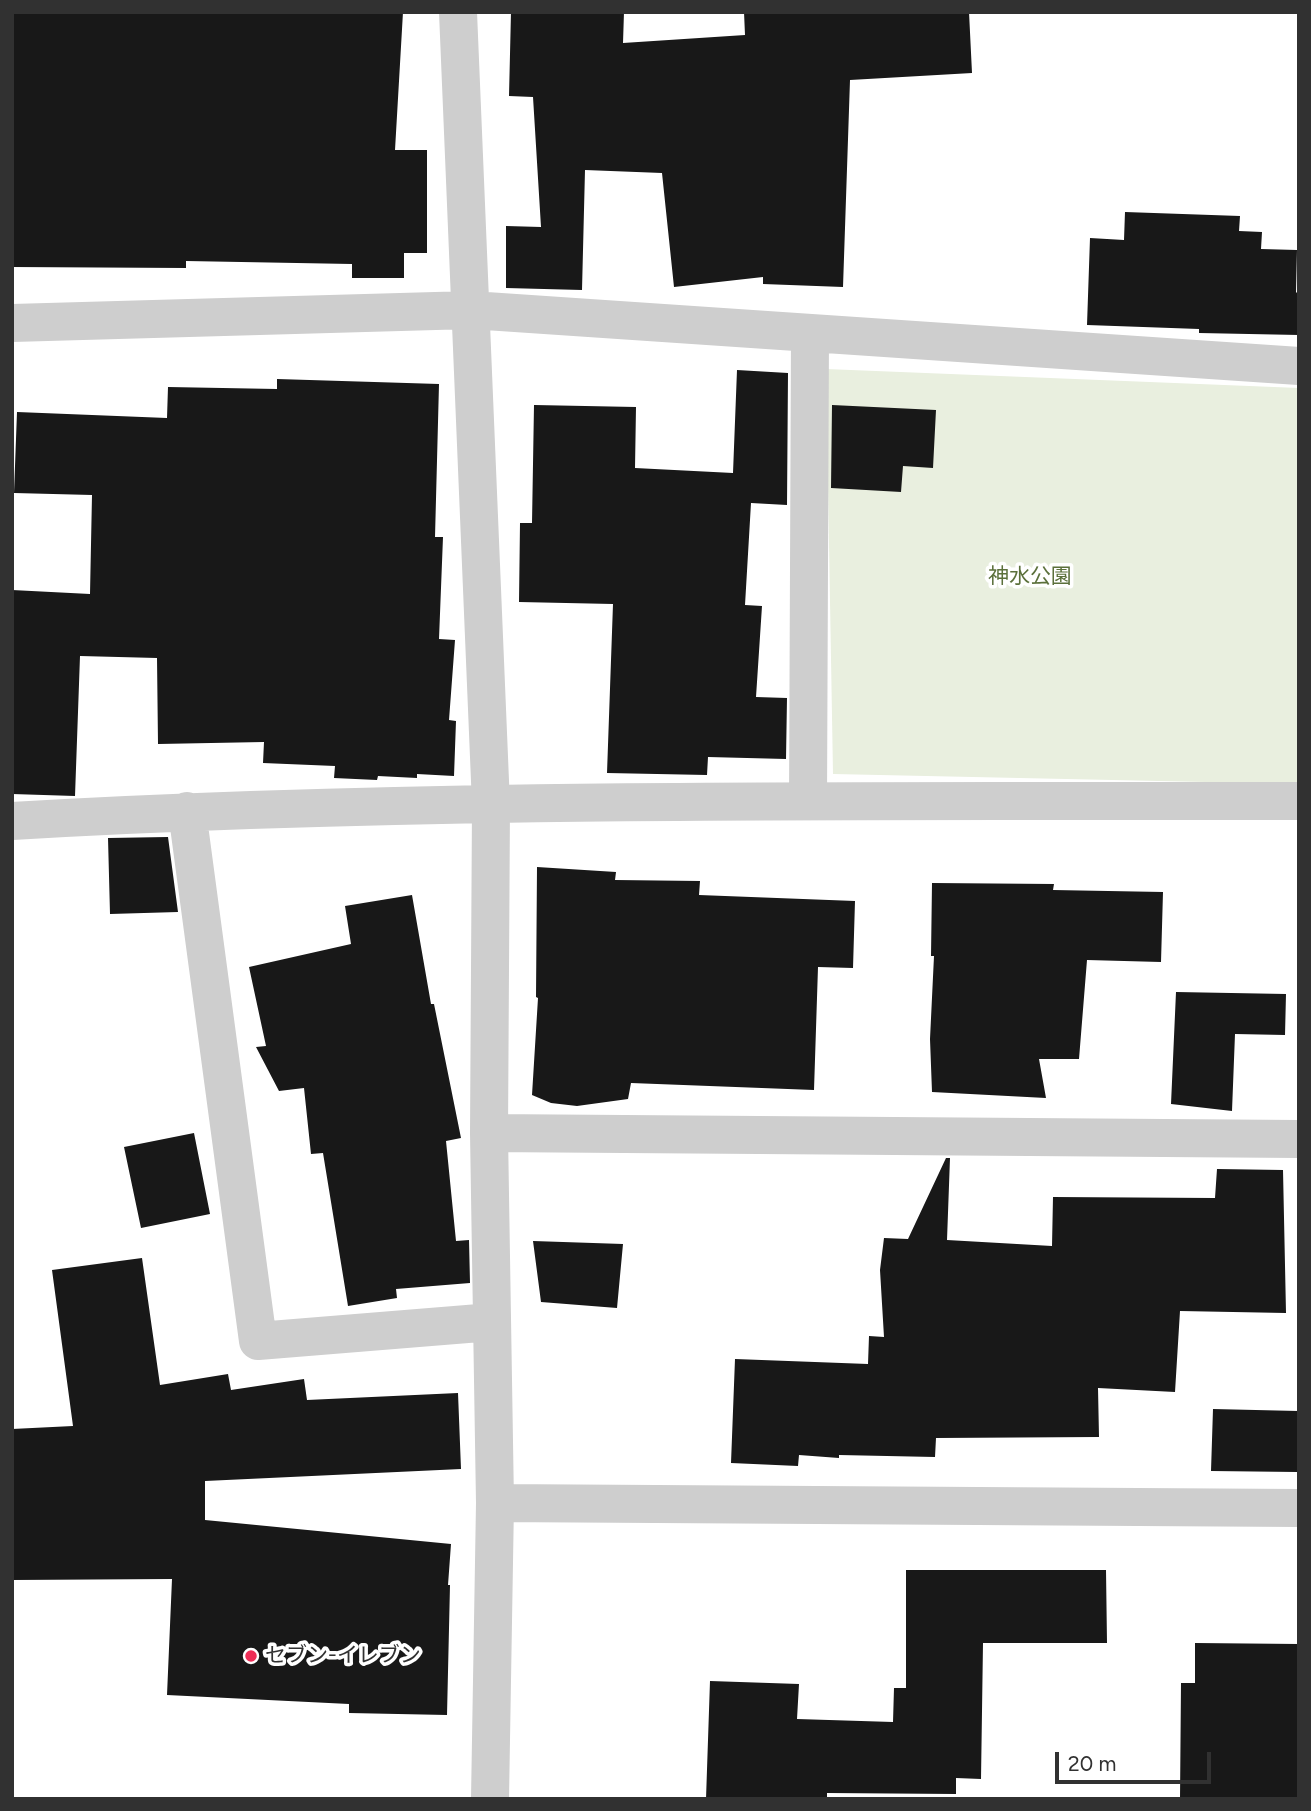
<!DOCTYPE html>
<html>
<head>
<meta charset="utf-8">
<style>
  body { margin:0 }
  #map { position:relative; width:1311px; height:1811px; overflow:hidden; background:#fff; font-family:Figtree,sans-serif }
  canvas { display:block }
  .frame { position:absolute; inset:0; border:14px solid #313131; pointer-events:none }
  .scale { position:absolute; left:1055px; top:1752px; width:156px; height:32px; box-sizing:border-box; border:4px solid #313131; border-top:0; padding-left:9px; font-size:21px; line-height:24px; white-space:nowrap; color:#313131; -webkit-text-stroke:5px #fff; paint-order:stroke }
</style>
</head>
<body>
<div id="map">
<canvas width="1311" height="1811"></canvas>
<div class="frame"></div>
<div class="scale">20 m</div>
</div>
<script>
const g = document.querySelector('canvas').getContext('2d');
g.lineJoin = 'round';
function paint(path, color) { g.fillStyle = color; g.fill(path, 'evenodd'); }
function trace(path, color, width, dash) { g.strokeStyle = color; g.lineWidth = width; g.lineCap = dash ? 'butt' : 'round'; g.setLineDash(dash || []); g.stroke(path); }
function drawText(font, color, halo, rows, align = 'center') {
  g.font = font + ' Figtree,"Noto Sans JP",sans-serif'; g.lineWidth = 7; g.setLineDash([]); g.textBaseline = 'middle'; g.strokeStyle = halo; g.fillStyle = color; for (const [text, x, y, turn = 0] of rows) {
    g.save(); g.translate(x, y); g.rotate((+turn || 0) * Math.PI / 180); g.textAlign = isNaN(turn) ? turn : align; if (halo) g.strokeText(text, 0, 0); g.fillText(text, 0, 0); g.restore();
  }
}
const green = new Path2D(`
  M826,369L1299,388V784L833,774Z`);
const building = new Path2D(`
  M12,12H403L395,150H427V253H404V278H352V264L186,261V268L12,267Z
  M511,12H624L623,43L745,35L744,12H969L972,73L850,80L843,287L763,284V277L674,287L662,173L585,170L582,290L506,288V226L541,227L533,97L509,96Z
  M1125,212L1240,216L1239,231L1262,232L1261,249L1297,250L1296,292L1299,295V335L1199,333V329L1087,325L1090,238L1124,240Z
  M737,370L788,373L787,505L751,503L745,605L762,606L756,697L787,698L786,759L708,757L707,775L607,773L613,604L519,602L520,523H532L534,405L636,407L635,468L733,473Z
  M277,379L439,384L435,537H443L439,639L455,640L449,720L456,721L454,776L417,774V778L378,776L377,780L334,778L335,766L263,763L264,742L158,744L157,658L80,656L75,796L12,794V590L90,594L92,495L14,493L17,412L167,418L168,387L277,389Z
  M832,405L936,410L933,468L903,466L901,492L831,488Z
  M168,837L178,912L110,914L108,838Z
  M537,867L616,872L615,880L700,881L699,895L855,901L853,968L818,967L814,1090L631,1083L628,1099L577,1106L551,1103L532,1095L538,998L536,997Z
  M932,883L1054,884L1053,890L1163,892L1161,962L1087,960L1079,1059H1039L1046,1098L932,1092L930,1039L934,956H931Z
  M412,895L431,1004H434L461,1138L446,1141L456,1241L469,1240L470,1283L396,1289L397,1298L348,1306L323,1153L311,1154L304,1088L279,1091L256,1047L266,1046L249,967L351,944L345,906Z
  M1176,992L1286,994L1285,1035L1235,1034L1232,1111L1171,1104Z
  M194,1133L210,1214L141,1228L124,1147Z
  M946,1158H950L947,1240L1052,1246L1053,1197L1215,1198L1217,1169L1283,1170L1286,1313L1180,1311L1175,1392L1098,1388L1099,1437L936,1438L935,1457L839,1455V1458L799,1455L798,1466L731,1463L735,1359L868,1364L869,1336L884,1337L880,1270L884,1238L908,1239Z
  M533,1241L623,1244L617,1308L541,1302Z
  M142,1258L160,1385L228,1374L231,1390L304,1379L307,1400L458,1393L461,1469L205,1481V1520L451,1544L448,1585H450L447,1715L349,1713V1704L167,1695L172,1579L12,1580V1429L73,1426L52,1270Z
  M1213,1409L1298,1411L1297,1472L1211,1471Z
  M906,1570H1106L1107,1643H983L981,1779L956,1778V1794L827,1793V1799H706L710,1681L799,1684L797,1719L893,1722L894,1688H906Z
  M1195,1643L1299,1644V1799H1180L1181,1683H1195Z`);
const minor = new Path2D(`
  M458,12L491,805L489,1133L495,1503L490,1799
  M12,323L471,310L1299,366
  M808,800L810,333
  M187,811L258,1341L492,1322
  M12,821C441,796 870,802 1299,801
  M489,1133L1299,1139
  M495,1503L1299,1508`);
const markers = [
  [251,1656,7,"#ee2d56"]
];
const parkNames = [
  ["神水公園",1030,577]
];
const poiNames = [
  ["セブン-イレブン",265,1656]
];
paint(green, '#e9efdf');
paint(building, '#181818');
trace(minor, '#cecece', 38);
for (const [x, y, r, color] of markers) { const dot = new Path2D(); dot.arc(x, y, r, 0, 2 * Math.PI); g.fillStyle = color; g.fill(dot); trace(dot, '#fff', 2.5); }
drawText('21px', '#5b703b', '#fff', parkNames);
drawText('21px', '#313131', '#fff', poiNames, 'left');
</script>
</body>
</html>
